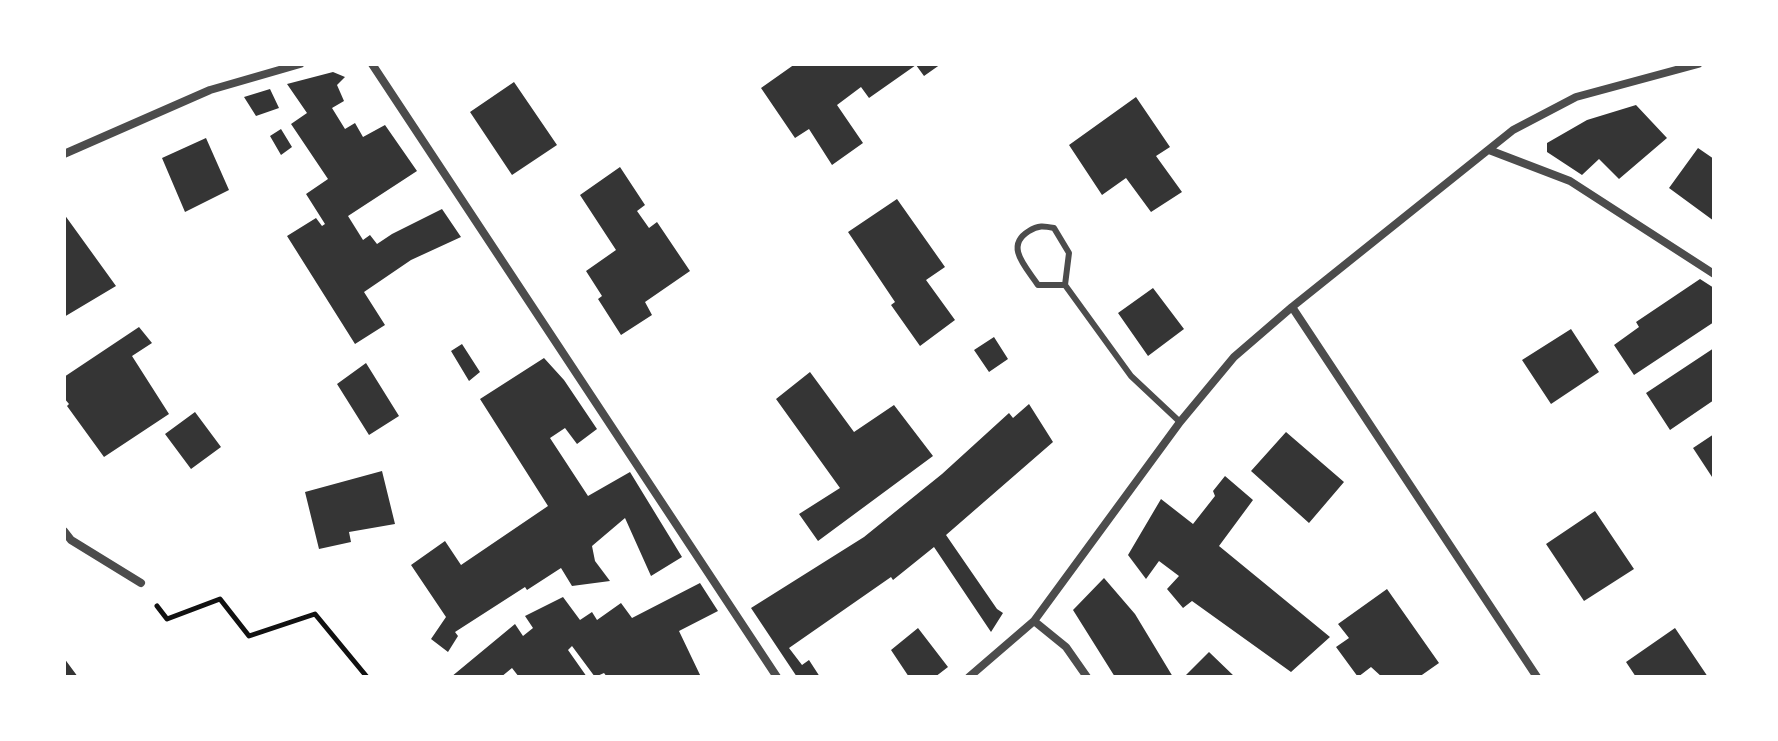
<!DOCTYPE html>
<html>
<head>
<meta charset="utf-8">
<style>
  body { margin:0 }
  #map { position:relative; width:1778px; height:741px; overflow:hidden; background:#fff; font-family:"Source Sans 3",sans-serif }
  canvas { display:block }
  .frame { position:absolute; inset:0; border:66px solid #fff; pointer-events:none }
</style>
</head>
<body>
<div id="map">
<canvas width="1778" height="741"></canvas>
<div class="frame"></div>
</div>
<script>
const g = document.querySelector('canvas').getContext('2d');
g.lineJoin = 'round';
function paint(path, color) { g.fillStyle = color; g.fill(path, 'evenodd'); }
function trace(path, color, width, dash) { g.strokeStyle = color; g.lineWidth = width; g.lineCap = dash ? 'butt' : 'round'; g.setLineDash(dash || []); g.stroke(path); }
const building = new Path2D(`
  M795,64H941L924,76L916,65L869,98L861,87L837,105L863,143L832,165L809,129L795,138L761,88Z
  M333,72L345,77L337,85L344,101L332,108L345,129L355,123L363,137L385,125L417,171L348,216L363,240L370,235L377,244L392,234L442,209L461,237L411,260L364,292L385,325L355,344L287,236L316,218L322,226L325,224L306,194L328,179L291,124L307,113L287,84Z
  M514,82L557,145L512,175L470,112Z
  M270,89L279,108L256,116L244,97Z
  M1136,97L1170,147L1156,156L1182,192L1151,212L1126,178L1102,195L1069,145Z
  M1636,105L1667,138L1619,179L1599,159L1582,175L1547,152V143L1587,120Z
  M281,129L292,147L281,155L270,136Z
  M206,138L229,190L185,212L162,158Z
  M1698,148L1714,159V221L1669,188Z
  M620,167L645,205L637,211L649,228L657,222L690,271L645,302L652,315L621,335L598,299L602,296L586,271L616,250L580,195Z
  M897,199L945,267L926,280L955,320L920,346L891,305L895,302L848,232Z
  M64,214L116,286L64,317Z
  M1700,279L1714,288V322L1634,375L1614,345L1639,327L1636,322Z
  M1153,288L1184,329L1148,356L1118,313Z
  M139,327L152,343L132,356L169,414L104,457L67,406L69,404L64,398V377Z
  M1571,329L1599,372L1551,404L1522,360Z
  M994,337L1008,359L989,372L974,350Z
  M462,344L480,372L469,381L451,351Z
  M1714,348V400L1670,430L1646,393Z
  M544,358L564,380L597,429L577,444L565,428L550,438L588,496L630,472L682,557L651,576L625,518L592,546L595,561L610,581L572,586L561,568L527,590L525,587L455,632L458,636L448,652L431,639L446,617L411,565L445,541L461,565L548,506L480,399Z
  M366,363L399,416L369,435L337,384Z
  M810,372L854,432L894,405L933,456L818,541L799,514L840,488L776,399Z
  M1029,404L1053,442L946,535L997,609L1003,613L991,632L934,547L893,580L891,577L789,648L802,665L809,660L820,677H797L751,608L864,537L942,474L1009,413L1013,418Z
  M195,412L221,447L191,469L165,434Z
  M1286,432L1344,482L1309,523L1251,471Z
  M1714,434V480L1693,448Z
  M382,471L395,524L349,532L351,542L319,549L305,492Z
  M1225,476L1253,500L1219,546L1330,637L1291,672L1192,601L1183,608L1167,589L1179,576L1159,561L1146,579L1128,555L1161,499L1193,524L1215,496L1213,491Z
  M1595,511L1634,569L1584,601L1546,544Z
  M1104,578L1135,614L1173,677H1115L1073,610Z
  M700,583L718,611L679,631L701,677H607L604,673L595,677L572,646L568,650L587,677H519L512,668L501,677H451L515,624L523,636L533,628L525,616L563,597L580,620L592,612L597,620L621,603L632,618Z
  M1387,589L1439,663L1419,677H1382L1371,667L1358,677L1336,647L1349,638L1338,624Z
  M918,628L948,667L935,677H909L891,650Z
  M1675,628L1708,677H1636L1626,662Z
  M1209,652L1235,677H1184Z
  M64,658L78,677H64Z`);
const path = new Path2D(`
  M157,606L167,619L220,599L249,636L315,614L367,677`);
const service = new Path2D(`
  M1065,285H1038C1026,267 1004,246 1029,231C1038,225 1044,226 1054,228L1069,253L1065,285L1131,376L1180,422`);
const minor = new Path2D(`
  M372,64L777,677
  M1489,150L1570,181L1714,274
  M64,154L210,90L300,64
  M1292,307L1537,677
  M64,531L71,540L141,583
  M1034,621L1066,647L1087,677
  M969,677L1034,621L1180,422L1234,357L1292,307L1513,130L1576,97L1698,64`);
paint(building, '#353535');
trace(path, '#111', 5);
trace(service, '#4c4c4c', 6);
trace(minor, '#4c4c4c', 8);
</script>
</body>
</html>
